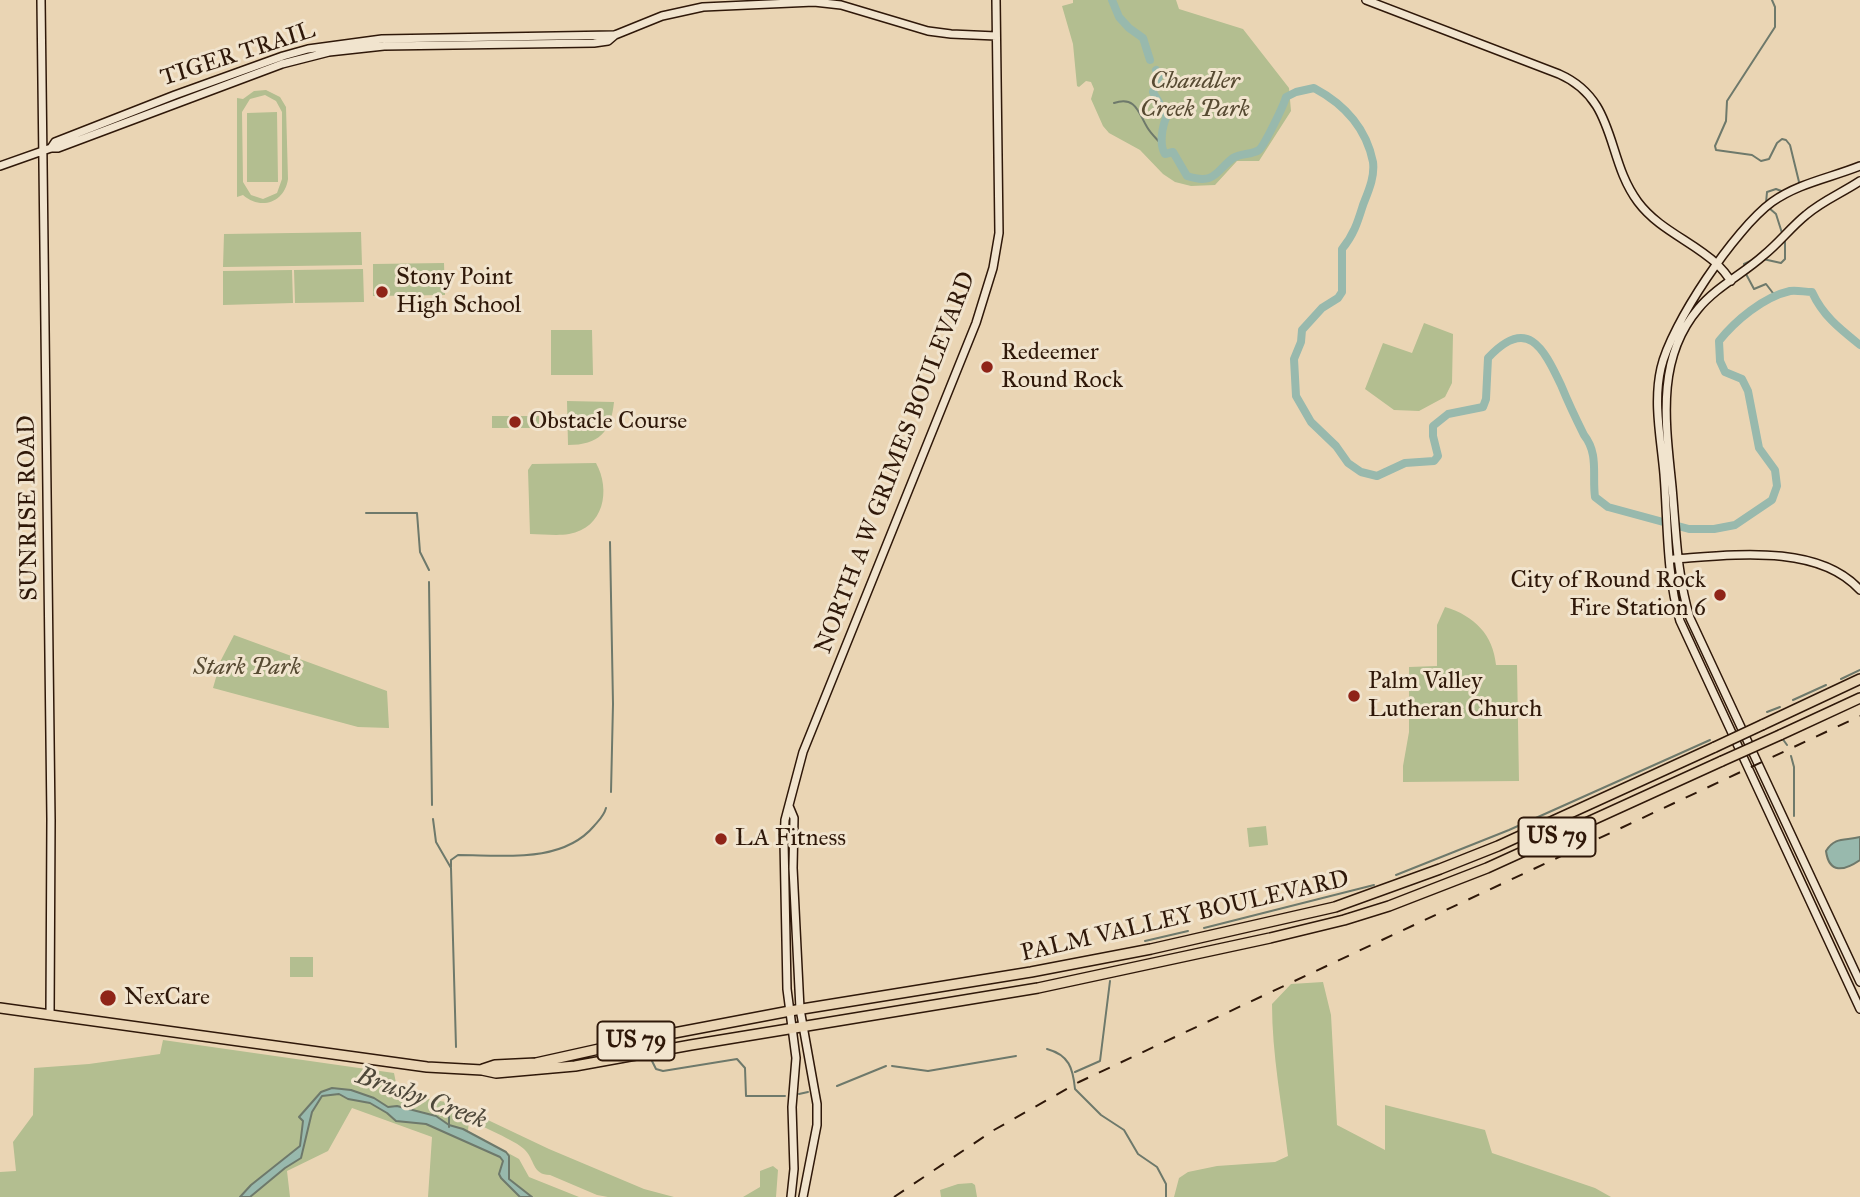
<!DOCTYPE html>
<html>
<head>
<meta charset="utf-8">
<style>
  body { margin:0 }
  canvas { display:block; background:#ead5b4 }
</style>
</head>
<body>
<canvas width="1860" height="1197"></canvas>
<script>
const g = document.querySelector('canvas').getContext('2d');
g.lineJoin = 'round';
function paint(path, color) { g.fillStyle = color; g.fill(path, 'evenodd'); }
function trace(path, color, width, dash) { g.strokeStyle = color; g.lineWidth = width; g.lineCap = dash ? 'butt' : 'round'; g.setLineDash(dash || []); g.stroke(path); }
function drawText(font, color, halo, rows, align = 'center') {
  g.font = font + ' "IM FELL Great Primer",serif'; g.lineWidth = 6; g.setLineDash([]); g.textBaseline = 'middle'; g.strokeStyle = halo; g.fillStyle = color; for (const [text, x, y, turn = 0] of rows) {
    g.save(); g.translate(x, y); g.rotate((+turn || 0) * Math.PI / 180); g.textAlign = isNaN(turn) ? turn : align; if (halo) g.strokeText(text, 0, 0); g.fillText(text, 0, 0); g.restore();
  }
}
const green = new Path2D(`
  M1073,0H1176L1179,9L1243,29L1289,88L1291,111L1259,161H1237L1215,185L1191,186L1175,182L1163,174L1140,150L1109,133L1103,126L1091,99L1094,89L1091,82L1086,81L1079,87L1077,86L1073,44L1062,6L1073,3Z
  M266,90L280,97L286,107L288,179C285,202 261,211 243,195L237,197V98L243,99L254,91ZM265,95L276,101L282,112V179L277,193L263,199L251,195L243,182L242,112L250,99Z
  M277,112L278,182H247V113Z
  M361,232L362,265L223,267L224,234Z
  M444,263L445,295L373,296V264Z
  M363,269L364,302L295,303L294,270Z
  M292,270L293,303L223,305V271Z
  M1424,323L1453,334L1452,383L1445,397L1419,411L1394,410L1365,389L1383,343L1412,353Z
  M551,330H592L593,375H551Z
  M567,401L614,402C611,432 599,445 568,445Z
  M492,416H539V428H492Z
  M596,463C611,490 604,528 569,534C557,536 542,534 530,534L528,470L532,464Z
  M1445,607C1475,616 1493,635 1496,665H1517L1519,781L1403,782V766L1409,732V667L1437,666V625Z
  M234,635L387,691L389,728L358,727L213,688L221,660Z
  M1266,826L1268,845L1249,847L1247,828Z
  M290,957H313V977H290Z
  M1323,982L1331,1015L1337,1125L1385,1150V1105L1485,1130L1492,1153L1595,1188L1611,1197H1174L1179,1178L1188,1172L1217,1166L1275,1162L1288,1156C1282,1105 1272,1055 1272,1004L1291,984Z
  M163,1040L394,1073L397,1088L422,1098L452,1103L549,1149L644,1189L674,1197H608L597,1195L550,1175C532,1175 535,1159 524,1149C516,1141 481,1126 469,1120L468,1131L519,1159L529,1177L579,1197H428L432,1137L352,1108L328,1151L287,1171L290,1197H0V1172L16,1171L13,1142L33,1115L34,1068L89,1064L160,1054Z
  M773,1166L778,1170L776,1197H743L760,1187V1171Z
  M972,1183L975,1185L977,1197H941L940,1190L958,1184Z`);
const water = new Path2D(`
  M1860,837V860C1844,871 1829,874 1826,851C1835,836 1846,841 1860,837Z
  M332,1088L351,1090L374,1098L388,1107L397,1106L436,1116L449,1125L463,1129L506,1152L509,1156V1179L532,1197H520L501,1178L499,1174L503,1161L500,1157L426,1124L396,1121L387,1113L370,1103L348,1099L339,1094L322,1096L312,1112L301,1158L285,1168L250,1197H240L251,1185L300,1146L303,1121L299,1117L321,1092Z`);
const stream = new Path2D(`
  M1772,0L1775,7V27L1727,101L1726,121L1715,146L1716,150L1752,155L1761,161L1769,159L1777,143L1782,139L1786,140L1790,145L1800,186
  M1114,103C1136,96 1138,112 1147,127C1151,134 1157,139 1162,145
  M1766,203L1767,192L1776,189L1784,192
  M1769,208L1776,214L1782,233
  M1763,259L1781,263L1785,259V241
  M1745,268L1744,264L1757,258
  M1746,274L1754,289L1766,284L1776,297
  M366,513H417L420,552L429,570
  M610,542L613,704L611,792
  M429,582L432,805
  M1841,679L1860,670
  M1793,700L1826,685
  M1767,712L1780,707
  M1782,738L1787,745
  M1791,756L1794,767V816
  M433,819L436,842L451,868L456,1047
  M451,867V860L458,855C502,855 562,864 594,826C599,820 604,816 606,808
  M1396,875L1509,830L1710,740
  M1204,928L1374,885
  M1145,941L1188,931
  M1047,1049C1069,1055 1073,1068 1075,1089L1101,1115L1124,1130L1138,1154L1157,1167L1166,1184V1197
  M652,1061L656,1069L663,1071L737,1059L745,1068L746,1096H785
  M892,1066L928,1071L1016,1056
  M1075,1072L1100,1061L1110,981
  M837,1086L886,1066
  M799,1094L808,1092
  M449,1100V1127`);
const river = new Path2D(`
  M1112,0L1119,17L1129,28L1143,38L1150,60
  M1156,70L1159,76L1153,92L1167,116C1162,126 1159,145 1165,154L1173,152L1187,176C1215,185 1215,172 1233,158C1241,153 1251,155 1259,150C1264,146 1284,105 1286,97L1296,92L1314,88C1344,104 1366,127 1373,162C1375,177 1368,192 1363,205C1358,221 1354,235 1342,249V292L1338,298L1322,308L1302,330L1301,342L1294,359L1296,396L1311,422L1336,446L1348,463L1361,472L1377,476L1405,463L1434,461L1438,456L1433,436V426L1448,414L1483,407L1486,399L1488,358C1527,316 1543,347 1561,385C1568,402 1576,419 1584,435C1599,454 1592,475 1595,497L1608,507L1689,529H1714L1735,525L1772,500L1777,486L1775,470L1759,448L1748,391L1742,379L1725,372L1720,361L1719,341C1735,321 1763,297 1790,291C1797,290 1805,292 1812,292C1823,316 1840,329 1860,345`);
const secondary = new Path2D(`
  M41,0L51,819L50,1015
  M1366,0L1559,74C1618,100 1605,158 1638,202C1659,230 1692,241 1717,264C1722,269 1727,275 1731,281
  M51,148L55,142L175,95L283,56L308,49L382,39L614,35
  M0,166L51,148H58L282,64L329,52L384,46L594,43L608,41L615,35L662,16L703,7L814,2L841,5L928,31L951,34L996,36
  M1860,166C1830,178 1799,183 1772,202C1735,229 1671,324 1661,368C1653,403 1661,439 1664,474C1668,523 1666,573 1680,621L1860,1009
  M1860,181C1842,193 1822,201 1806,215C1791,227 1779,243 1764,255C1743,274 1716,287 1698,309C1655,360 1666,426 1672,487C1676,532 1677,576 1690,618L1860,982
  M1674,559C1731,555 1818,543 1860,590
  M789,806L794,818L793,868L800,1009L817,1104V1125L803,1197
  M791,1197L794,1169L792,1107L796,1058L787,989L784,841L785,820L803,752L976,323L993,268L999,233L996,0`);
const highway = new Path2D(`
  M1762,725L1860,679
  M1780,735L1860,698
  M0,1008L427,1067L482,1070L496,1073L575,1066L691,1045L1038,988L1270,938L1344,920L1389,906L1487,868L1722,761
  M483,1069L495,1065L536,1063L653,1037L790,1011L1031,972L1151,949L1335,907L1440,869L1498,846L1715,747`);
const rail = new Path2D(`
  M894,1197L994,1130L1079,1082L1860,716`);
const highwayBridge = new Path2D(`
  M1715,747L1762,725
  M1722,761L1780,735`);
const markers = [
  [382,292,7,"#8f2418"],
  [987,367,7,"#8f2418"],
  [515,422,7,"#8f2418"],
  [1720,595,7,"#8f2418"],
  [1354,696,7,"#8f2418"],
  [721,839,7,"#8f2418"],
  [108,998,9,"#8f2418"]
];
const shields = [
  [1557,837,77],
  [636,1041,77]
];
const shieldNames = [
  ["US 79",1557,837],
  ["US 79",636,1041]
];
const streetNames = [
  ["TIGER TRAIL",238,55,-18],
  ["NORTH A W GRIMES BOULEVARD",896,463,-69],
  ["SUNRISE ROAD",29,508,-91],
  ["PALM VALLEY BOULEVARD",1185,917,-13]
];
const parkNames = [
  ["Chandler",1195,82],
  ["Creek Park",1195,110],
  ["Stark Park",247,668]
];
const poiNames = [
  ["Stony Point",396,278],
  ["High School",396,306],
  ["Redeemer",1001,353],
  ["Round Rock",1001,381],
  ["Obstacle Course",529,422],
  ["City of Round Rock",1706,581,"right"],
  ["Fire Station 6",1706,609,"right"],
  ["Palm Valley",1368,682],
  ["Lutheran Church",1368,710],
  ["LA Fitness",735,839],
  ["NexCare",124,998]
];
const waterNames = [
  ["Brushy Creek",421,1099,20]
];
paint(green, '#b3be90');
paint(water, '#98b9ad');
trace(water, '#6e796b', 2);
trace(stream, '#6e796b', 2);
trace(river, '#98b9ad', 8);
trace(secondary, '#2f1809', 10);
trace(highway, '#2f1809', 12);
trace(secondary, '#f1e4ce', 7);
trace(highway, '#ead5b4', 9);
trace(rail, '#2f1809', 2, [12, 12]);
trace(highwayBridge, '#2f1809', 12, []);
trace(highwayBridge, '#ead5b4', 9);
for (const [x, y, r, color] of markers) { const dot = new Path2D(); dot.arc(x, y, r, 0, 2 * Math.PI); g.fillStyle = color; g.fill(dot); trace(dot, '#f1e4ce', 2.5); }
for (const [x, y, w] of shields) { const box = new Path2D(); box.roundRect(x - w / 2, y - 19.5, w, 39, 5); g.fillStyle = '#f1e4ce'; g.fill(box); trace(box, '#2f1809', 2); }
drawText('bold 23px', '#2f1809', null, shieldNames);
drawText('24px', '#2f1809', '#f1e4ce', streetNames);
drawText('italic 24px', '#574a32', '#f1e4ce', parkNames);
drawText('24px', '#2f1809', '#f1e4ce', poiNames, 'left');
drawText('italic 26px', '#4e483a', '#f1e4ce', waterNames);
</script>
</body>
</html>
